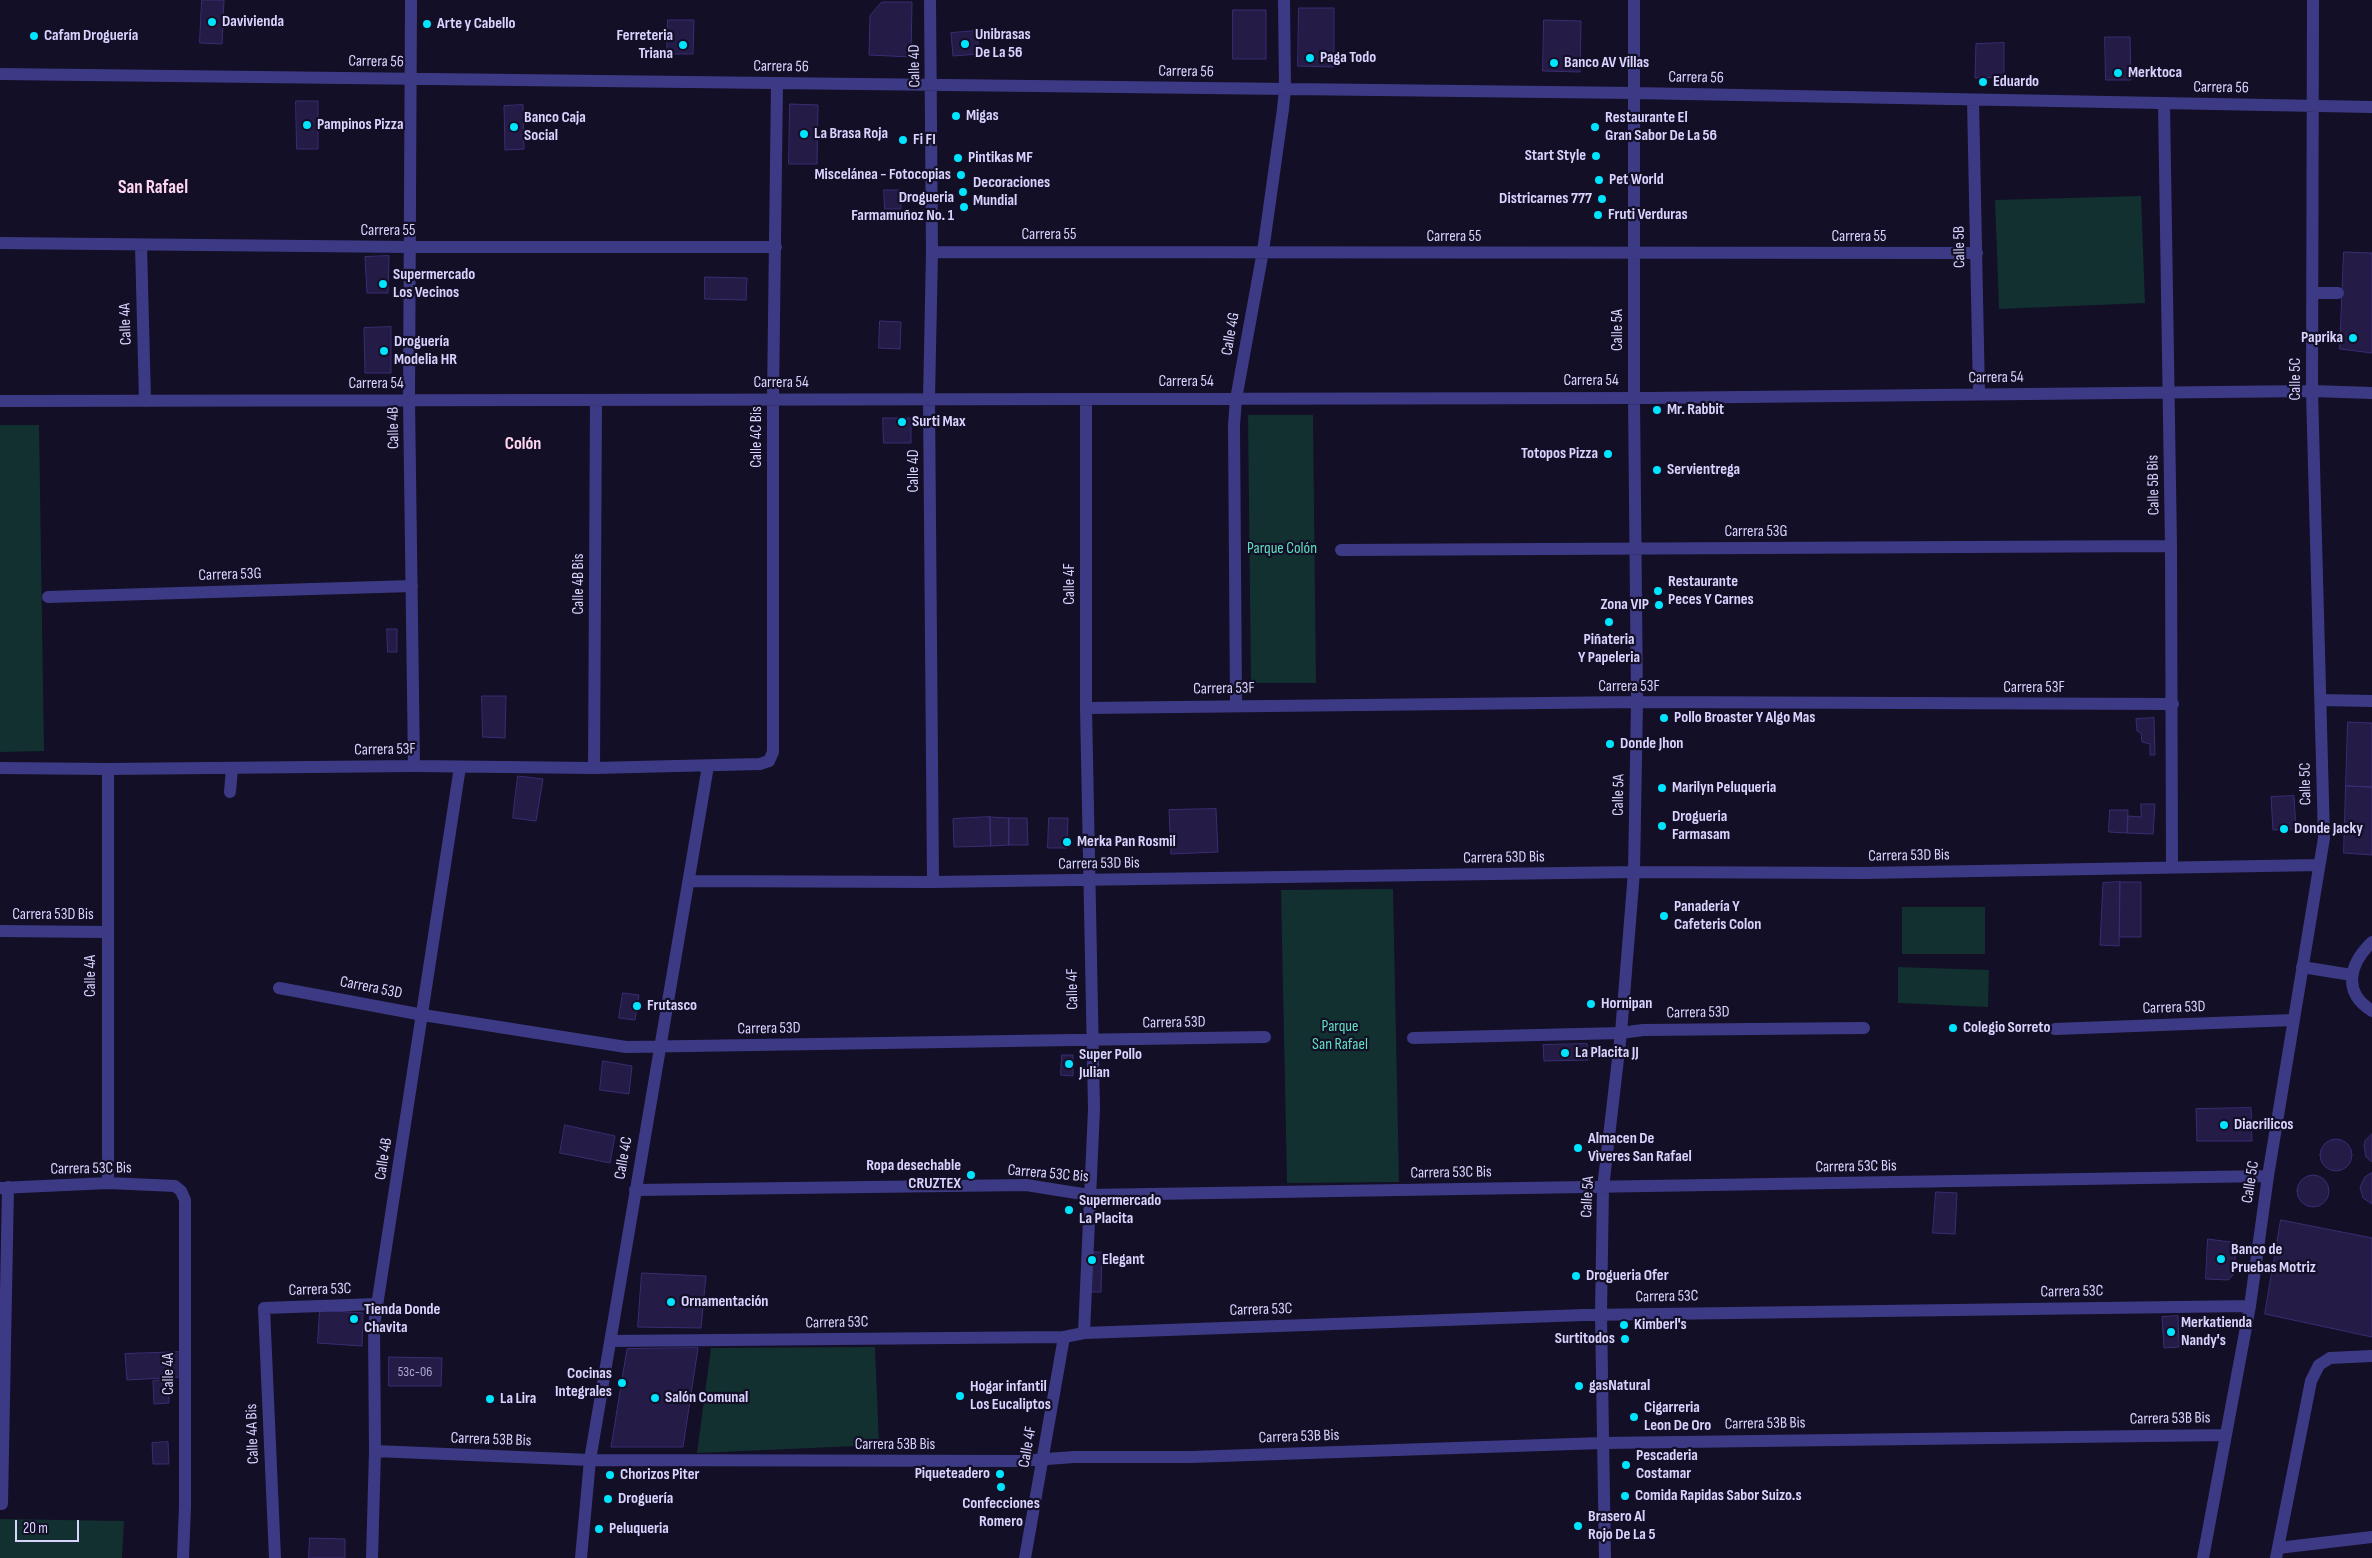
<!DOCTYPE html>
<html>
<head>
<meta charset="utf-8">
<style>
  body { margin:0 }
  #map { position:relative; width:2372px; height:1558px; overflow:hidden; background:#130f26; font-family:"Sofia Sans Condensed",sans-serif }
  canvas { display:block }
  .scale { position:absolute; left:15px; top:1520px; width:64px; height:22px; box-sizing:border-box; border:2px solid #d9d4ff; border-top:0; padding-left:6px; font-size:15px; line-height:18px; white-space:nowrap; color:#d9d4ff; -webkit-text-stroke:4px #130f26; paint-order:stroke }
</style>
</head>
<body>
<div id="map">
<canvas width="2372" height="1558"></canvas>
<div class="scale">20 m</div>
</div>
<script>
const g = document.querySelector('canvas').getContext('2d');
g.lineJoin = 'round';
function paint(path, color) { g.fillStyle = color; g.fill(path, 'evenodd'); }
function trace(path, color, width, dash) { g.strokeStyle = color; g.lineWidth = width; g.lineCap = dash ? 'butt' : 'round'; g.setLineDash(dash || []); g.stroke(path); }
function drawText(font, color, halo, rows, align = 'center') {
  g.font = font + ' "Sofia Sans Condensed",sans-serif'; g.lineWidth = 4.5; g.setLineDash([]); g.textBaseline = 'middle'; g.strokeStyle = halo; g.fillStyle = color; for (const [text, x, y, turn = 0] of rows) {
    g.save(); g.translate(x, y); g.rotate((+turn || 0) * Math.PI / 180); g.textAlign = isNaN(turn) ? turn : align; if (halo) g.strokeText(text, 0, 0); g.fillText(text, 0, 0); g.restore();
  }
}
const green = new Path2D(`
  M2141,196L2145,303L1999,309L1995,200Z
  M1248,415H1313L1316,683H1251Z
  M0,425H39L44,751L0,752Z
  M1393,889L1399,1182L1287,1183L1281,890Z
  M1902,907H1985V954H1902Z
  M1898,967L1989,970L1988,1007L1898,1003Z
  M875,1347L879,1445L697,1453L711,1348Z
  M0,1519L124,1521L122,1558H0Z`);
const building = new Path2D(`
  M202,0H224L222,44L200,43Z
  M882,2H912L911,57L869,55L870,16Z
  M1299,8H1334V67L1298,66Z
  M1233,10H1266V59H1233Z
  M668,20H694L693,54H667Z
  M1544,20L1581,21L1580,72L1543,71Z
  M977,31L979,54L953,56L951,33Z
  M2105,37H2130L2131,80H2106Z
  M2004,43V77L1975,78L1976,44Z
  M296,101H318V149H297Z
  M790,104L818,105L817,164H789Z
  M523,105L524,149L505,150L504,106Z
  M884,190H900L901,209H885Z
  M2344,252L2372,253V353L2340,349Z
  M389,256L388,293H367L365,257Z
  M705,277L747,278L746,300L705,299Z
  M880,321L901,322L900,349L879,348Z
  M391,327V373H365L364,328Z
  M883,418H911V443H884Z
  M387,629H397V652H388Z
  M482,696H506L505,738L483,737Z
  M2154,718L2155,755H2150V744L2142,742L2141,733L2137,731L2136,719Z
  M2348,722L2372,723V787L2346,786Z
  M518,776L543,779L536,821L513,818Z
  M2346,786L2372,787V855L2344,853Z
  M2294,796L2296,829L2273,830L2271,797Z
  M2141,804H2155L2153,834L2127,833L2128,816L2141,817Z
  M1216,809L1218,852L1171,854L1169,810Z
  M2110,810H2128L2127,833L2109,832Z
  M990,817L991,846L954,847L953,819Z
  M990,817L1009,818V845L991,846Z
  M1009,818H1027L1028,845H1009Z
  M1049,818H1068L1067,848H1048Z
  M2120,882L2119,946L2100,945L2103,883Z
  M2120,882H2141V937H2120Z
  M623,993L639,995L635,1020L619,1018Z
  M1587,1044L1588,1060L1544,1061L1543,1045Z
  M1062,1055H1073V1076L1061,1075Z
  M603,1061L632,1066L629,1094L600,1090Z
  M2251,1108L2252,1141H2197L2196,1109Z
  M565,1125L615,1136L610,1163L560,1153Z
  M2372,1134V1162L2366,1157L2364,1146L2365,1141Z
  M2320 1155a16 16 0 1 1 32 0a16 16 0 1 1-32 0Z
  M2372,1173V1204L2363,1198L2360,1187L2365,1177Z
  M2297 1191a16 16 0 1 1 32 0a16 16 0 1 1-32 0Z
  M1936,1192L1957,1193L1955,1234L1933,1233Z
  M2281,1220L2372,1238V1337L2265,1314Z
  M2208,1239L2237,1243L2233,1275L2228,1280L2206,1279Z
  M1093,1252H1102L1101,1292H1091Z
  M642,1273L706,1276L701,1328L638,1327Z
  M320,1310L363,1313L362,1346L318,1343Z
  M2178,1316L2179,1347L2164,1348L2162,1317Z
  M698,1348L683,1447H611L627,1349Z
  M182,1352V1377L127,1380L125,1354Z
  M389,1357L442,1358L441,1386H389Z
  M169,1380V1403L154,1404L153,1381Z
  M168,1442L169,1464H153L152,1443Z
  M310,1538L345,1539V1558H309Z`);
const minor = new Path2D(`
  M411,0L409,400L414,766
  M930,0L932,252L929,399L933,882
  M0,74L1634,93L2372,107
  M1973,100L1979,394
  M2164,103L2171,546L2172,867
  M0,243L409,247H776
  M141,245L145,401
  M932,252L1977,253
  M2313,293H2338
  M0,401L1649,398L2312,391L2372,393
  M1341,550L2171,546
  M48,597L412,586
  M2321,700L2372,701
  M1236,705L1234,425L1236,399L1263,251L1283,109L1285,89L1284,0
  M1086,708L1637,702L2173,704
  M0,768L108,769L414,766L594,768L760,764L769,761L773,752V399L777,83
  M594,768L596,400
  M230,792L232,768
  M689,881L933,882L1634,872L1864,873L2319,865
  M0,931L107,932
  M2372,942C2349,964 2342,992 2372,1011
  M2302,967L2352,975
  M279,988L423,1015L626,1047L1265,1037
  M2055,1029L2293,1020
  M1413,1038L1621,1033L1643,1030L1864,1028
  M108,1183V769
  M0,1188L108,1183L175,1186L181,1191L185,1200V1506L183,1558
  M635,1190L1026,1185L1089,1195L2268,1176
  M1084,1333L1584,1315L2250,1306
  M610,1341L1064,1337
  M375,1451L590,1460L1020,1461L1074,1457H1191L1602,1443L2226,1435
  M2,1504L8,1187
  M2278,1548L2372,1537
  M275,1558L264,1308L377,1304
  M372,1558L375,1451L374,1325L460,767
  M581,1558L590,1460L708,766
  M1025,1558L1064,1337L1084,1333L1094,1109L1086,708V399
  M1605,1558L1601,1314L1603,1188L1621,1033L1634,872L1637,702L1634,398V0
  M2203,1558L2250,1306L2268,1176L2324,838L2312,391L2313,0
  M2276,1558L2311,1381L2319,1365L2330,1358L2372,1356`);
const markers = [
  [212,22,5,"#00e5ff"],
  [427,24,5,"#00e5ff"],
  [34,36,5,"#00e5ff"],
  [965,44,5,"#00e5ff"],
  [683,45,5,"#00e5ff"],
  [1310,58,5,"#00e5ff"],
  [1554,63,5,"#00e5ff"],
  [2118,73,5,"#00e5ff"],
  [1983,82,5,"#00e5ff"],
  [956,116,5,"#00e5ff"],
  [307,125,5,"#00e5ff"],
  [514,127,5,"#00e5ff"],
  [1595,127,5,"#00e5ff"],
  [804,134,5,"#00e5ff"],
  [903,140,5,"#00e5ff"],
  [1596,156,5,"#00e5ff"],
  [958,158,5,"#00e5ff"],
  [961,175,5,"#00e5ff"],
  [1599,180,5,"#00e5ff"],
  [963,192,5,"#00e5ff"],
  [1602,199,5,"#00e5ff"],
  [964,207,5,"#00e5ff"],
  [1598,215,5,"#00e5ff"],
  [383,284,5,"#00e5ff"],
  [2353,338,5,"#00e5ff"],
  [384,351,5,"#00e5ff"],
  [1657,410,5,"#00e5ff"],
  [902,422,5,"#00e5ff"],
  [1608,454,5,"#00e5ff"],
  [1657,470,5,"#00e5ff"],
  [1658,591,5,"#00e5ff"],
  [1659,605,5,"#00e5ff"],
  [1609,622,5,"#00e5ff"],
  [1664,718,5,"#00e5ff"],
  [1610,744,5,"#00e5ff"],
  [1662,788,5,"#00e5ff"],
  [1662,826,5,"#00e5ff"],
  [2284,829,5,"#00e5ff"],
  [1067,842,5,"#00e5ff"],
  [1664,916,5,"#00e5ff"],
  [1591,1004,5,"#00e5ff"],
  [637,1006,5,"#00e5ff"],
  [1953,1028,5,"#00e5ff"],
  [1565,1053,5,"#00e5ff"],
  [1069,1064,5,"#00e5ff"],
  [2224,1125,5,"#00e5ff"],
  [1578,1148,5,"#00e5ff"],
  [971,1175,5,"#00e5ff"],
  [1069,1210,5,"#00e5ff"],
  [2221,1259,5,"#00e5ff"],
  [1092,1260,5,"#00e5ff"],
  [1576,1276,5,"#00e5ff"],
  [671,1302,5,"#00e5ff"],
  [354,1319,5,"#00e5ff"],
  [1624,1325,5,"#00e5ff"],
  [2171,1332,5,"#00e5ff"],
  [1625,1339,5,"#00e5ff"],
  [622,1383,5,"#00e5ff"],
  [1579,1386,5,"#00e5ff"],
  [960,1396,5,"#00e5ff"],
  [655,1398,5,"#00e5ff"],
  [490,1399,5,"#00e5ff"],
  [1634,1417,5,"#00e5ff"],
  [1626,1465,5,"#00e5ff"],
  [1000,1474,5,"#00e5ff"],
  [610,1475,5,"#00e5ff"],
  [1001,1487,5,"#00e5ff"],
  [1625,1496,5,"#00e5ff"],
  [608,1499,5,"#00e5ff"],
  [1578,1526,5,"#00e5ff"],
  [599,1529,5,"#00e5ff"]
];
const numberNames = [
  ["53c-06",415,1372]
];
const poiNames = [
  ["Davivienda",222,22],
  ["Arte y Cabello",437,24],
  ["Unibrasas",975,35],
  ["De La 56",975,53],
  ["Cafam Droguería",44,36],
  ["Ferreteria",673,36,"right"],
  ["Triana",673,54,"right"],
  ["Paga Todo",1320,58],
  ["Banco AV Villas",1564,63],
  ["Merktoca",2128,73],
  ["Eduardo",1993,82],
  ["Migas",966,116],
  ["Banco Caja",524,118],
  ["Social",524,136],
  ["Restaurante El",1605,118],
  ["Gran Sabor De La 56",1605,136],
  ["Pampinos Pizza",317,125],
  ["La Brasa Roja",814,134],
  ["Fi FI",913,140],
  ["Start Style",1586,156,"right"],
  ["Pintikas MF",968,158],
  ["Miscelánea - Fotocopias",951,175,"right"],
  ["Pet World",1609,180],
  ["Decoraciones",973,183],
  ["Mundial",973,201],
  ["Drogueria",954,198,"right"],
  ["Farmamuñoz No. 1",954,216,"right"],
  ["Districarnes 777",1592,199,"right"],
  ["Fruti Verduras",1608,215],
  ["Supermercado",393,275],
  ["Los Vecinos",393,293],
  ["Paprika",2343,338,"right"],
  ["Droguería",394,342],
  ["Modelia HR",394,360],
  ["Mr. Rabbit",1667,410],
  ["Surti Max",912,422],
  ["Totopos Pizza",1598,454,"right"],
  ["Servientrega",1667,470],
  ["Restaurante",1668,582],
  ["Peces Y Carnes",1668,600],
  ["Zona VIP",1649,605,"right"],
  ["Piñateria",1609,640,"center"],
  ["Y Papeleria",1609,658,"center"],
  ["Pollo Broaster Y Algo Mas",1674,718],
  ["Donde Jhon",1620,744],
  ["Marilyn Peluqueria",1672,788],
  ["Drogueria",1672,817],
  ["Farmasam",1672,835],
  ["Donde Jacky",2294,829],
  ["Merka Pan Rosmil",1077,842],
  ["Panadería Y",1674,907],
  ["Cafeteris Colon",1674,925],
  ["Hornipan",1601,1004],
  ["Frutasco",647,1006],
  ["Colegio Sorreto",1963,1028],
  ["La Placita JJ",1575,1053],
  ["Super Pollo",1079,1055],
  ["Julian",1079,1073],
  ["Diacrilicos",2234,1125],
  ["Almacen De",1588,1139],
  ["Vìveres San Rafael",1588,1157],
  ["Ropa desechable",961,1166,"right"],
  ["CRUZTEX",961,1184,"right"],
  ["Supermercado",1079,1201],
  ["La Placita",1079,1219],
  ["Banco de",2231,1250],
  ["Pruebas Motriz",2231,1268],
  ["Elegant",1102,1260],
  ["Drogueria Ofer",1586,1276],
  ["Ornamentación",681,1302],
  ["Tienda Donde",364,1310],
  ["Chavita",364,1328],
  ["Merkatienda",2181,1323],
  ["Nandy's",2181,1341],
  ["Kimberl's",1634,1325],
  ["Surtitodos",1615,1339,"right"],
  ["Cocinas",612,1374,"right"],
  ["Integrales",612,1392,"right"],
  ["gasNatural",1589,1386],
  ["Hogar infantil",970,1387],
  ["Los Eucaliptos",970,1405],
  ["Salón Comunal",665,1398],
  ["La Lira",500,1399],
  ["Cigarreria",1644,1408],
  ["Leon De Oro",1644,1426],
  ["Pescaderia",1636,1456],
  ["Costamar",1636,1474],
  ["Piqueteadero",990,1474,"right"],
  ["Chorizos Piter",620,1475],
  ["Comida Rapidas Sabor Suizo.s",1635,1496],
  ["Droguería",618,1499],
  ["Confecciones",1001,1504,"center"],
  ["Romero",1001,1522,"center"],
  ["Brasero Al",1588,1517],
  ["Rojo De La 5",1588,1535],
  ["Peluqueria",609,1529]
];
const streetNames = [
  ["Carrera 56",376,62,1],
  ["Calle 4D",915,66,-91],
  ["Carrera 56",781,67,1],
  ["Carrera 56",1186,72,1],
  ["Carrera 56",1696,78,1],
  ["Carrera 56",2221,88,1],
  ["Carrera 55",388,231],
  ["Carrera 55",1049,235],
  ["Carrera 55",1454,237],
  ["Carrera 55",1859,237],
  ["Calle 5B",1960,247,-91],
  ["Calle 4A",126,324,-92],
  ["Calle 5A",1618,330,-90],
  ["Calle 4G",1231,334,-80],
  ["Carrera 54",1996,378,-1],
  ["Calle 5C",2296,379,-90],
  ["Carrera 54",1591,381],
  ["Carrera 54",1186,382],
  ["Carrera 54",781,383],
  ["Carrera 54",376,384],
  ["Calle 4B",394,428,-91],
  ["Calle 4C Bis",757,437,-90],
  ["Calle 4D",914,471,-90],
  ["Calle 5B Bis",2154,485,-91],
  ["Carrera 53G",1756,532],
  ["Carrera 53G",230,575,-2],
  ["Calle 4B Bis",579,584,-90],
  ["Calle 4F",1070,584,-90],
  ["Carrera 53F",1629,687],
  ["Carrera 53F",2034,688],
  ["Carrera 53F",1224,689,-1],
  ["Carrera 53F",385,750,-1],
  ["Calle 5C",2306,784,-91],
  ["Calle 5A",1619,795,-89],
  ["Carrera 53D Bis",1909,856,-1],
  ["Carrera 53D Bis",1504,858,-1],
  ["Carrera 53D Bis",1099,864,-1],
  ["Carrera 53D Bis",53,915],
  ["Calle 4A",91,976,-90],
  ["Carrera 53D",371,988,11],
  ["Calle 4F",1073,989,-91],
  ["Carrera 53D",2174,1008,-2],
  ["Carrera 53D",1698,1013,-1],
  ["Carrera 53D",1174,1023,-1],
  ["Carrera 53D",769,1029,-1],
  ["Calle 4C",624,1158,-80],
  ["Calle 4B",384,1159,-81],
  ["Carrera 53C Bis",1856,1167,-1],
  ["Carrera 53C Bis",91,1169,-1],
  ["Carrera 53C Bis",1451,1173,-1],
  ["Carrera 53C Bis",1048,1174,5],
  ["Calle 5C",2251,1182,-81],
  ["Calle 5A",1588,1197,-87],
  ["Carrera 53C",320,1290,-2],
  ["Carrera 53C",2072,1292,-1],
  ["Carrera 53C",1667,1297,-1],
  ["Carrera 53C",1261,1310,-2],
  ["Carrera 53C",837,1323,-1],
  ["Calle 4A",169,1374,-90],
  ["Carrera 53B Bis",2170,1419,-1],
  ["Carrera 53B Bis",1765,1424,-1],
  ["Calle 4A Bis",253,1434,-92],
  ["Carrera 53B Bis",1299,1437,-2],
  ["Carrera 53B Bis",491,1440,2],
  ["Carrera 53B Bis",895,1445],
  ["Calle 4F",1028,1447,-80]
];
const parkNames = [
  ["Parque Colón",1282,549],
  ["Parque",1340,1027],
  ["San Rafael",1340,1045]
];
const neighbourhoodNames = [
  ["Colón",523,444]
];
const quarterNames = [
  ["San Rafael",153,188]
];
paint(green, '#12302f');
paint(building, '#241b47');
trace(building, '#3b2d73', 1);
trace(minor, '#3d3a85', 12);
for (const [x, y, r, color] of markers) { const dot = new Path2D(); dot.arc(x, y, r, 0, 2 * Math.PI); g.fillStyle = color; g.fill(dot); trace(dot, '#130f26', 2); }
drawText('14px', '#aca6d1', null, numberNames);
drawText('bold 16px', '#d9d4ff', '#130f26', poiNames, 'left');
drawText('16px', '#d9d4ff', '#130f26', streetNames);
drawText('16px', '#5fe0c0', '#130f26', parkNames);
drawText('bold 18px', '#ffd6f0', '#130f26', neighbourhoodNames);
drawText('bold 19px', '#ffd6f0', '#130f26', quarterNames);
</script>
</body>
</html>
